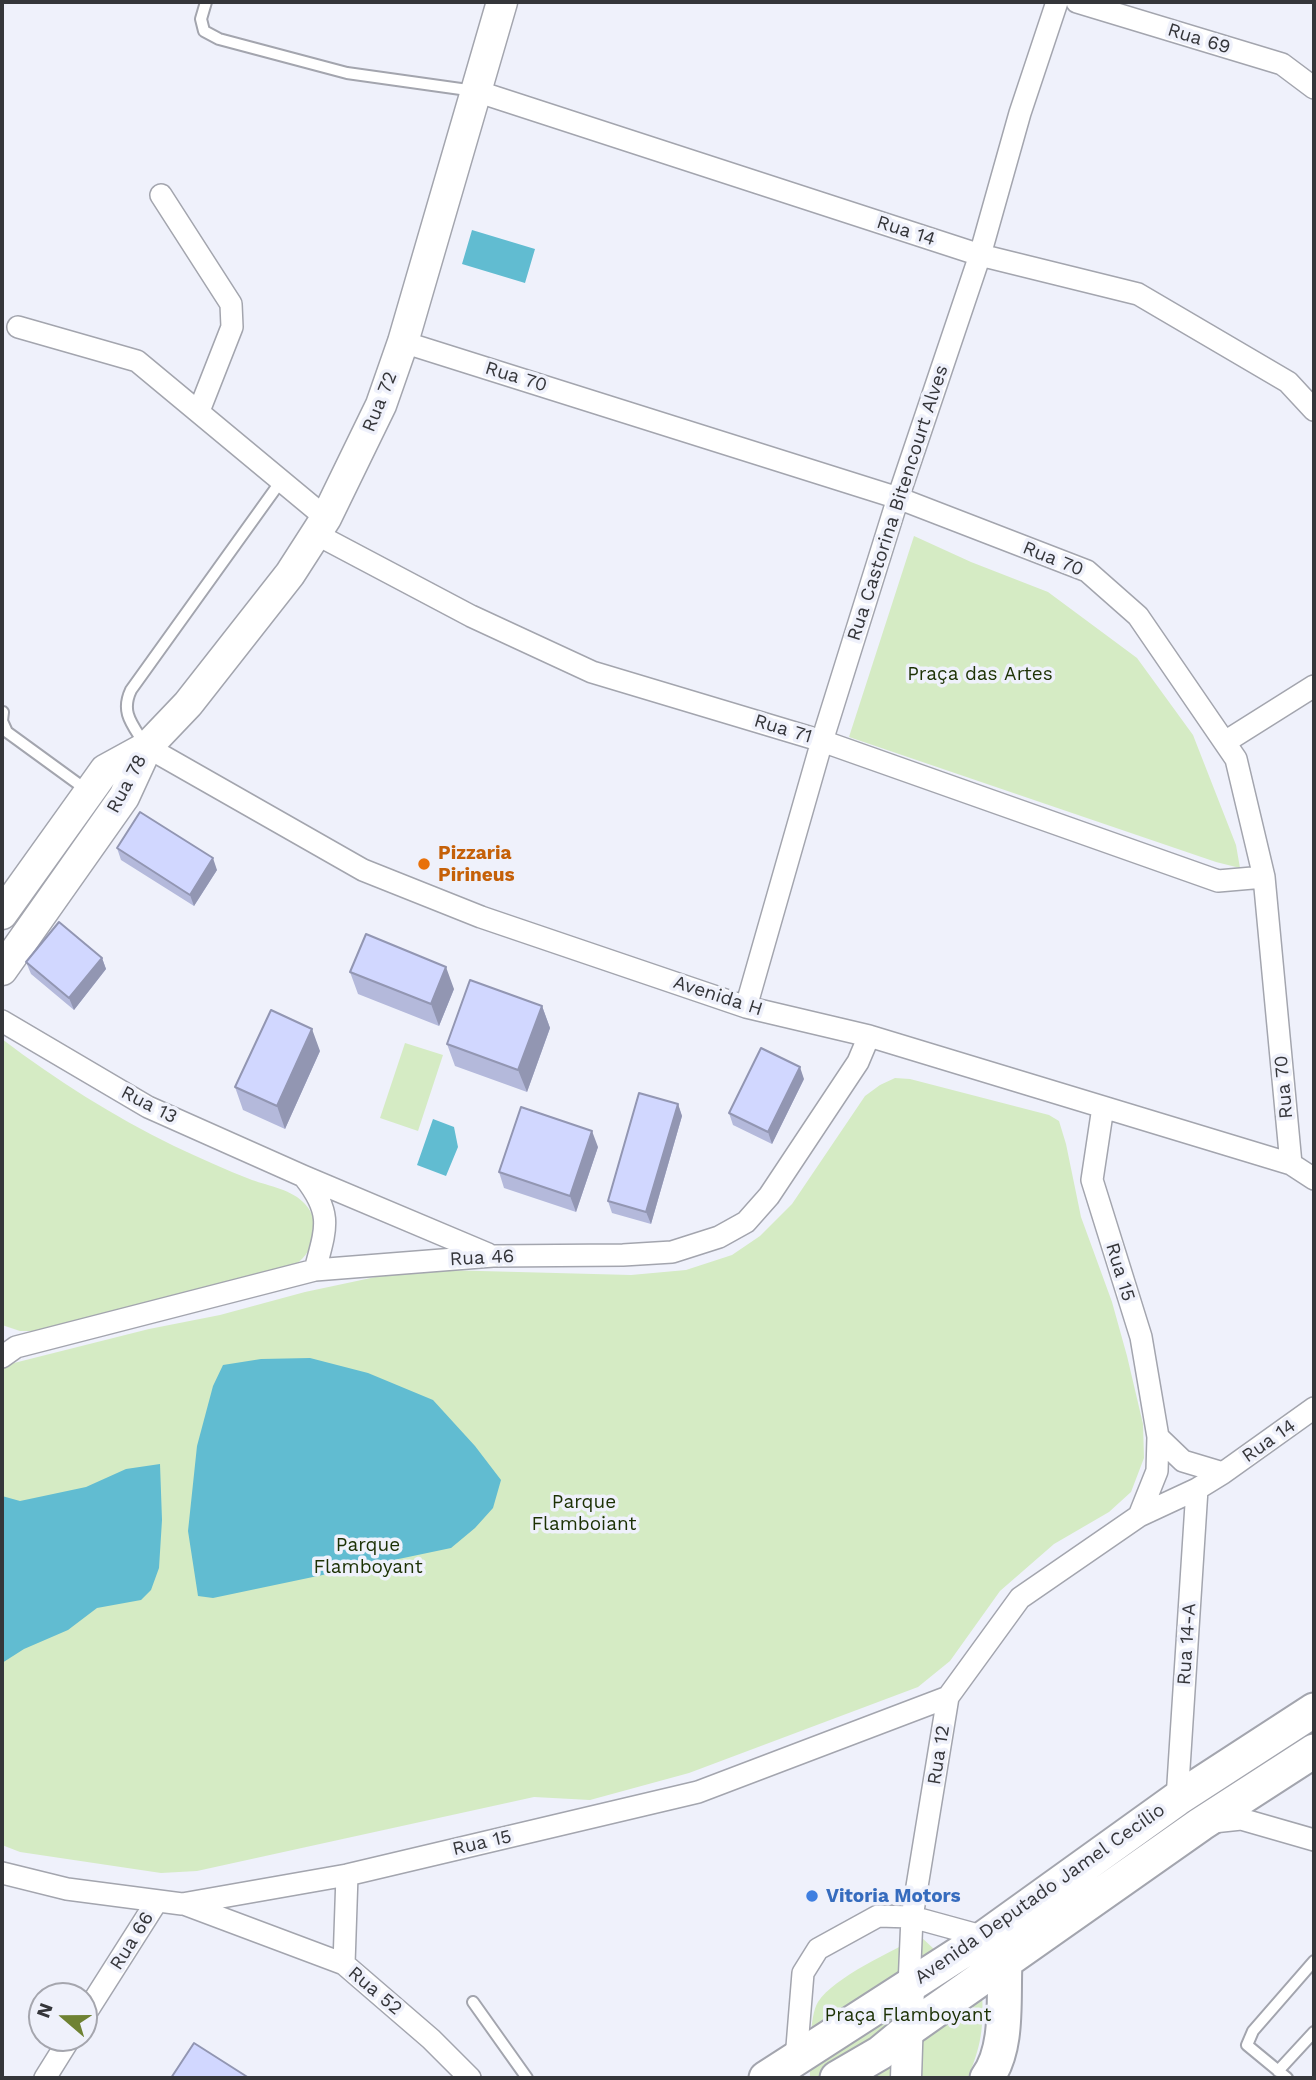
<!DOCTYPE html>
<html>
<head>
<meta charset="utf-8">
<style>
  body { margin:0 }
  #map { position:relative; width:1316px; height:2080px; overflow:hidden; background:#eff1fb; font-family:"Work Sans",sans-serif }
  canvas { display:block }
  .frame { position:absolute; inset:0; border:4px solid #35363a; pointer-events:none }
  .north { position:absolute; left:28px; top:1982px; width:70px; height:70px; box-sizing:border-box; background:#eff1fb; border:2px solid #a5a6ae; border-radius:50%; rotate:290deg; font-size:19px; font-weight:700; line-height:28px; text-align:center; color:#35363a }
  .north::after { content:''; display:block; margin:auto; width:24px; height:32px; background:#6f8233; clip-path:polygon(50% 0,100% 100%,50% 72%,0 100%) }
</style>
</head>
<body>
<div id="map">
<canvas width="1316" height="2080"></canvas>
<div class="frame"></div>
<div class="north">N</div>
</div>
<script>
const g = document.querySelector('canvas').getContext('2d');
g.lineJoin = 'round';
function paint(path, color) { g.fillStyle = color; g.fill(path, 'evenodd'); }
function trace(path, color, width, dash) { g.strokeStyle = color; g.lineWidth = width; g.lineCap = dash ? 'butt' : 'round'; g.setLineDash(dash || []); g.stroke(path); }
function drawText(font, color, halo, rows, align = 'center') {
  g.font = font + ' "Work Sans",sans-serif'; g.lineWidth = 7; g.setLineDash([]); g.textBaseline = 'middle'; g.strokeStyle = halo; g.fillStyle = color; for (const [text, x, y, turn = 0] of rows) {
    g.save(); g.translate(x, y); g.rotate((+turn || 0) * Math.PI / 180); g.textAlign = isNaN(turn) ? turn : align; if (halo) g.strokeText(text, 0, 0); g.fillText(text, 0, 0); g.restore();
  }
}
const green = new Path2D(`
  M914,536L971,562L1048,592L1137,658L1193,735L1236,845L1240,868L1216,862L849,737Z
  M2,1039C56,1080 113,1116 174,1146C200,1158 226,1170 252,1180C269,1186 293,1190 305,1204C322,1222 315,1251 296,1264L35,1331H20L2,1325Z
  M405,1043L443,1055L418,1131L380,1118Z
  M895,1078L910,1079L1049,1115L1059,1121L1066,1144L1081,1217L1112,1302L1127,1356L1143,1424L1144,1458L1131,1492L1109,1512L1054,1544L1000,1591L950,1661L918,1687L689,1773L590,1800L534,1797L197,1871L161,1873L20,1852L2,1845V1366L149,1329L220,1315L305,1292L385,1275L443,1270L631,1275L686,1270L732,1255L760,1236L792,1204L865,1096L880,1085Z
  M920,1936L982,1994C984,2027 981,2047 968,2077L810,2078C810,2060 809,2016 818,2002C834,1977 893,1951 920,1936Z`);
const water = new Path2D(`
  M472,230L535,249L525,283L462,264Z
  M433,1119L454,1127L458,1147L446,1176L417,1165Z
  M310,1358L368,1373L433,1400L475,1446L501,1480L493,1508L475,1528L451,1548L213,1598L198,1596L188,1531L197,1446L213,1386L223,1365L261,1359Z
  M160,1464L162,1520L159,1568L151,1590L141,1600L97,1608L68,1630L24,1649L2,1663V1496L20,1501L86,1487L126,1469Z`);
const lane = new Path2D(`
  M206,2L201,19L204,31L219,39L347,73L475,91
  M3,712L2,721L7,732L88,791
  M145,745C133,725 120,713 131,690L281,481
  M473,2002L527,2078
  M1278,2071L1314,2032
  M1287,2078L1247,2045L1253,2031L1314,1961`);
const street = new Path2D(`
  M1077,2L1282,64L1314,88
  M476,91L980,255L1138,294L1288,382L1314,410
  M161,195L231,304L232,327L199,411
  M18,327L137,361L326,518
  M403,342L898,498L1087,571L1138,616L1236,759L1264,877L1291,1164
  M316,534L471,616L592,672L822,741L1218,881L1264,877
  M1225,742L1314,686
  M147,747L363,870L481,917L746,1007L869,1036L1291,1164L1314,1179
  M746,1007L822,741L898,498L980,255L1020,113L1057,2
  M2,1021L148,1107L303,1176L488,1254
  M1103,1107L1092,1180L1141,1337L1158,1437L1157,1471L1139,1516
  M305,1178C333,1214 326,1228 315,1270
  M2,1357L16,1347L315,1270L493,1256L623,1255L672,1252L719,1237L746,1222L769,1196L858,1062L869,1036
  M1158,1437L1183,1461L1223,1473
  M1177,1799L1197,1489
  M1213,1822L1241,1819L1314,1840
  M2,1873L67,1889L182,1904L347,1875L698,1792L948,1697
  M184,1904L344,1964L431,2039L470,2078
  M344,1964L347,1875
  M909,1986L912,1917L948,1697L1020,1598L1139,1516L1197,1489L1223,1473L1314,1408
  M84,2016L157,1901
  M796,2059L803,1973L818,1949L878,1916L912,1917L985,1937
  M45,2078L70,2038`);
const secondary = new Path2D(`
  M2,914L105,770L147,747L188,704L290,574L326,518L381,405L403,342L502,2
  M2,970L124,797L147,747
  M906,2078L909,1986`);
const primary = new Path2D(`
  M766,2078L985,1937L1177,1799L1314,1710
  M837,2078L880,2053L908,2030L1201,1824L1314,1751
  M987,2078C1009,2048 1003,1999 1005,1963`);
const wall = new Path2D(`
  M117,848L217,870L194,906L121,860Z
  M102,958L106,969L74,1010L31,974L26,962Z
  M350,972L454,989L439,1026L358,994Z
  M542,1006L550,1028L527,1092L455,1066L447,1044Z
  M320,1051L285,1129L243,1110L235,1087Z
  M804,1079L772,1144L733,1125L729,1113Z
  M678,1104L682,1116L651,1224L612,1213L608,1201Z
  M598,1147L576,1212L504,1188L499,1172Z`);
const shadedWall = new Path2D(`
  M213,858L217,870L194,906L190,895Z
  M102,958L106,969L74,1010L69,998Z
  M446,967L454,989L439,1026L431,1004Z
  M542,1006L550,1028L527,1092L518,1070Z
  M312,1029L320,1051L285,1129L277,1106Z
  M800,1067L804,1079L772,1144L768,1132Z
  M678,1104L682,1116L651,1224L646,1212Z
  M592,1131L598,1147L576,1212L570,1196Z`);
const building = new Path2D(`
  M140,812L213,858L190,895L117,848Z
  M59,922L102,958L69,998L26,962Z
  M366,934L446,967L431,1004L350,972Z
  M470,980L542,1006L518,1070L447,1044Z
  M271,1010L312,1029L277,1106L235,1087Z
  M761,1048L800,1067L768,1132L729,1113Z
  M639,1093L678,1104L646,1212L608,1201Z
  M521,1107L592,1131L570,1196L499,1172Z
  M194,2043L249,2078H171Z`);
const markers = [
  [424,864,7,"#e8710a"],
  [812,1896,7,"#3f7fe0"]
];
const streetNames = [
  ["Rua 69",1199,39,17],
  ["Rua 14",906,231,18],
  ["Rua 70",516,377,17],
  ["Rua 72",380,402,-68],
  ["Rua Castorina Bitencourt Alves",898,503,-72],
  ["Rua 70",1053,559,22],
  ["Rua 71",783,729,17],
  ["Rua 78",127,784,-62],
  ["Avenida H",718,996,18],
  ["Rua 70",1284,1087,-95],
  ["Rua 13",149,1105,27],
  ["Rua 46",482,1258,-3],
  ["Rua 15",1120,1272,73],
  ["Rua 14",1269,1441,-35],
  ["Rua 14-A",1187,1644,-86],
  ["Rua 12",939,1755,-81],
  ["Rua 15",482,1843,-13],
  ["Avenida Deputado Jamel Cecílio",1040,1894,-35],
  ["Rua 66",132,1941,-58],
  ["Rua 52",375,1991,40]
];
const parkNames = [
  ["Praça das Artes",980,674],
  ["Parque",584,1502],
  ["Flamboiant",584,1524],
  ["Parque",368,1545],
  ["Flamboyant",368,1567],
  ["Praça Flamboyant",908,2015]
];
const foodNames = [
  ["Pizzaria",438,853],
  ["Pirineus",438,875]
];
const shopNames = [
  ["Vitoria Motors",826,1896]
];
paint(green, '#d5ebc4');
paint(water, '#61bcd1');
trace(lane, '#a3a5ae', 14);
trace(street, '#a3a5ae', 24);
trace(secondary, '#a3a5ae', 33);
trace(primary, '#a3a5ae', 37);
trace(lane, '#fff', 10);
trace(street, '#fff', 21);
trace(secondary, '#fff', 30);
trace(primary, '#fff', 33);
paint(wall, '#b4b9db');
paint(shadedWall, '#9296b2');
paint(building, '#d1d7ff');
trace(building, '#9296b2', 2);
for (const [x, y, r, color] of markers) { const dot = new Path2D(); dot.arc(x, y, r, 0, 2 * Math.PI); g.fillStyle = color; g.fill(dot); trace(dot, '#eff1fb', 2.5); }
drawText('19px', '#35363a', '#eff1fb', streetNames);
drawText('19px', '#1c3104', '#eff1fb', parkNames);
drawText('bold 19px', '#c56008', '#eff1fb', foodNames, 'left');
drawText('bold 19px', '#366cbe', '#eff1fb', shopNames, 'left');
</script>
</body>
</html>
